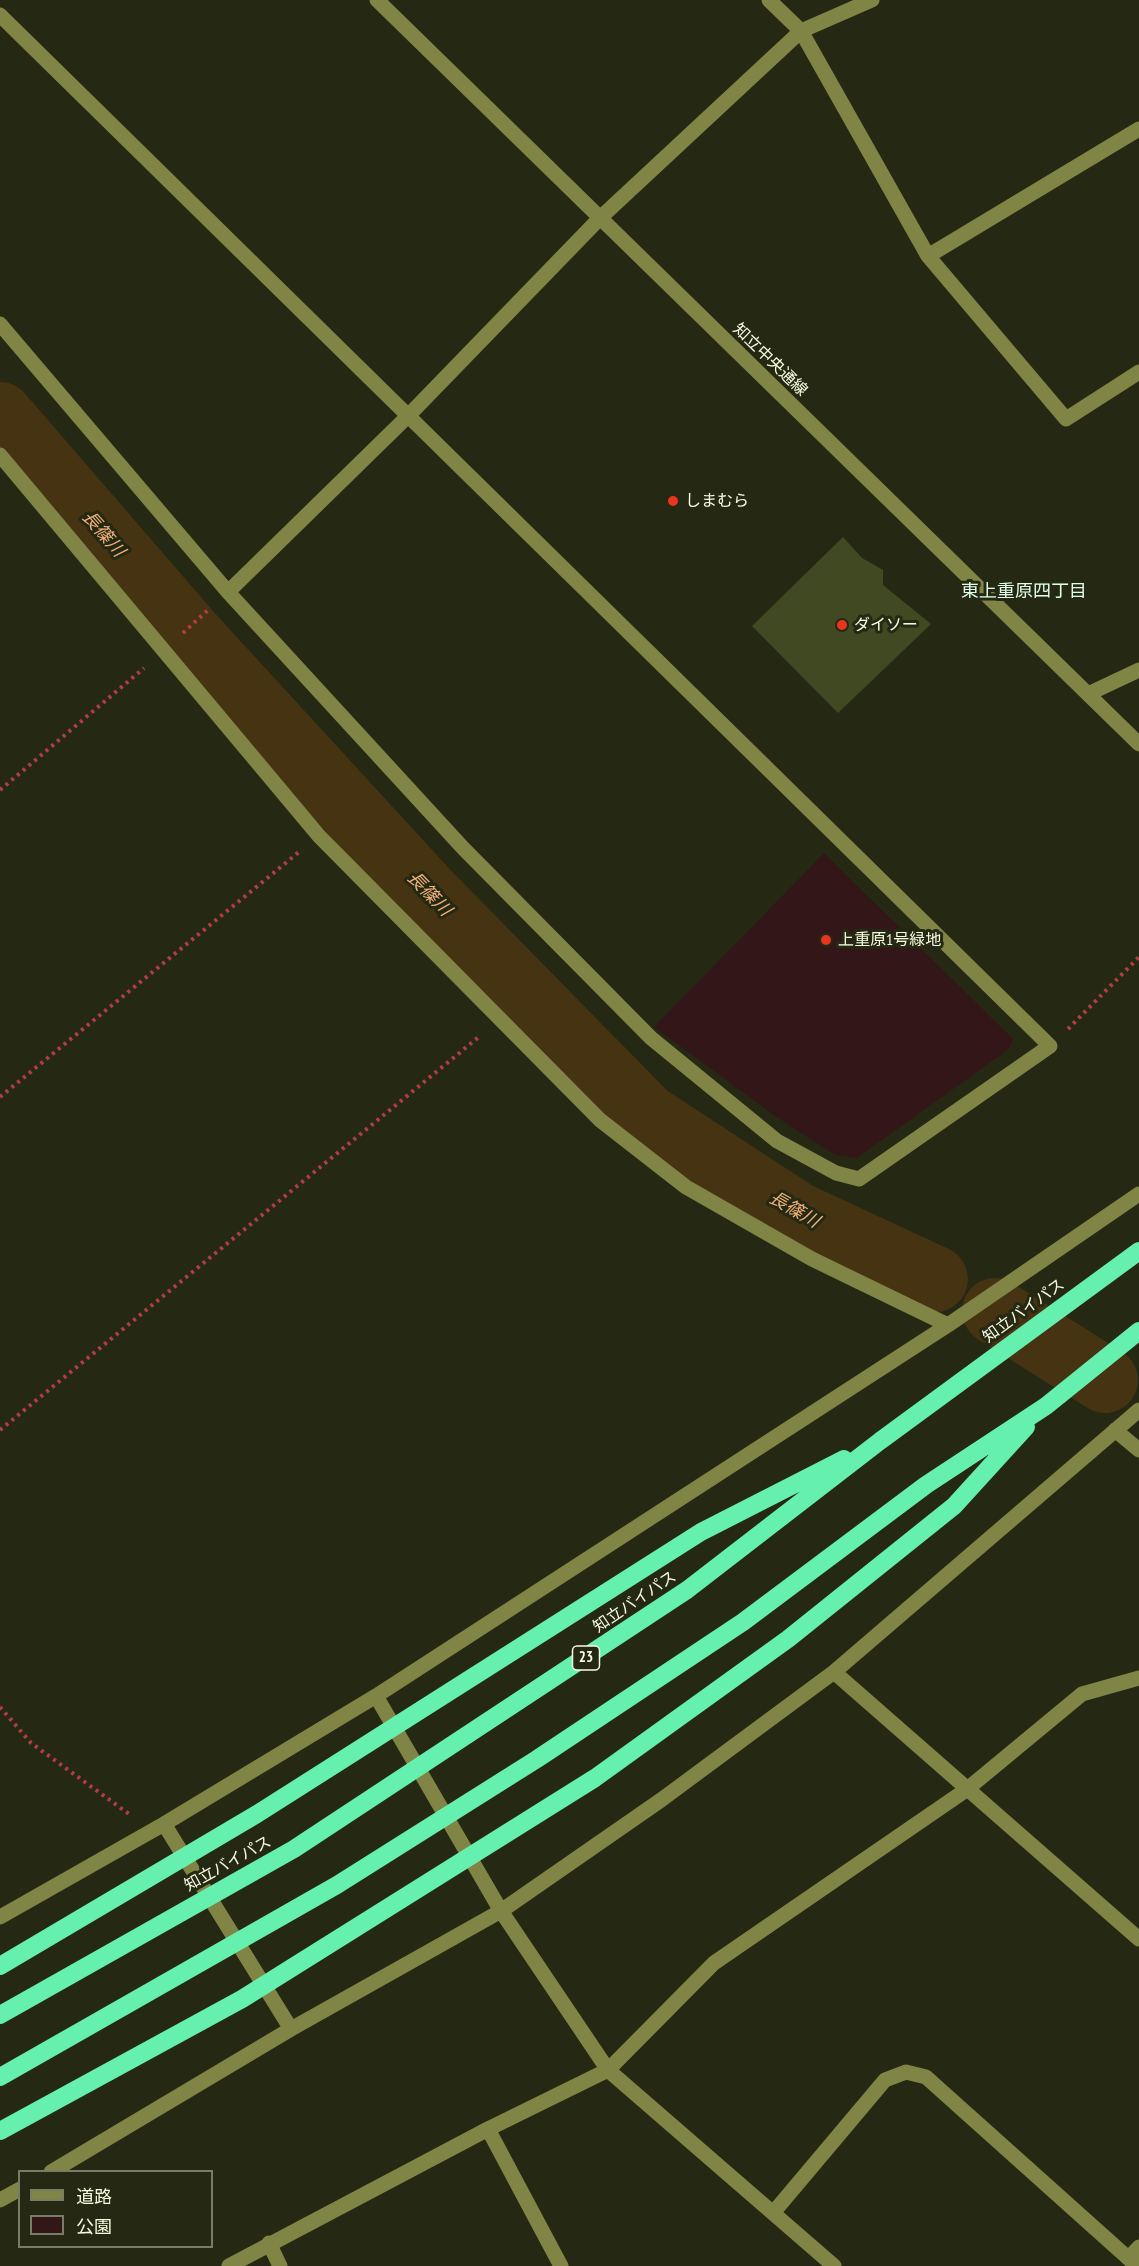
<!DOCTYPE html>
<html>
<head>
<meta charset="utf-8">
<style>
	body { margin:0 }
	#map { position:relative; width:1139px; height:2266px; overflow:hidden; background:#252914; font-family:"PT Sans Narrow","Noto Sans JP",sans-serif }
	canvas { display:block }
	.legend { position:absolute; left:18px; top:2170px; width:195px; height:78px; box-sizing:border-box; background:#252914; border:2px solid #797d65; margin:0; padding:8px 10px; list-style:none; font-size:18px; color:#f8fcdf }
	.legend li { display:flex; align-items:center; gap:12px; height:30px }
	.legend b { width:30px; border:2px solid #797d65 }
</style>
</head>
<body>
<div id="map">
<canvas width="1139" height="2266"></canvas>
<ul class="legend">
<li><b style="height:8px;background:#808444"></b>道路</li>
<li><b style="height:16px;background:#331718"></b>公園</li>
</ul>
</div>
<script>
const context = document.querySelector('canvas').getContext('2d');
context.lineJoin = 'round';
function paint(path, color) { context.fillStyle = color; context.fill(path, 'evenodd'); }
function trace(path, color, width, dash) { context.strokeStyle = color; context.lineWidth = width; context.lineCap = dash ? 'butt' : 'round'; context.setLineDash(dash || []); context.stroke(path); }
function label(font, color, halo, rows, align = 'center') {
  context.font = font + ' "PT Sans Narrow","Noto Sans JP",sans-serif'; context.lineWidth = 6; context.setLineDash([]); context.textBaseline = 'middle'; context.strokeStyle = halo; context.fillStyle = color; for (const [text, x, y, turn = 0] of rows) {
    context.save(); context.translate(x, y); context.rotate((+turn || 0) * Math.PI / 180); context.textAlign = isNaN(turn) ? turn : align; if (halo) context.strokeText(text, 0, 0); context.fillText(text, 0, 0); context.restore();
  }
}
const green = new Path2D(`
	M824 853 1013 1039 1009 1049 857 1158 835 1155 775 1116 654 1027Z`);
const river = new Path2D(`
	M0 415 192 637 426 892 647 1117 797 1215 935 1279
	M995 1311 1105 1380`);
const building = new Path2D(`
	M843 537 862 558 883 570V585L931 624 838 713 752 626Z`);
const path = new Path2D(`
	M183 633 208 610
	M0 790 144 668
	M1068 1029 1139 957
	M0 1097 299 852
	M0 1430 480 1036
	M0 1707 31 1743 129 1814`);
const minor = new Path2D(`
	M377 0 1139 744
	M769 0 801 31 928 256 1066 419 1139 372
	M0 15 1050 1046 859 1179 836 1173 777 1141 651 1038 463 848 228 592 0 324
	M928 256 1139 129
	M0 455 319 836 600 1120 686 1187 812 1259 948 1325
	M228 592 408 416 599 219 801 31 872 0
	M1088 694 1139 670
	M1115 1430 1139 1450
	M834 1672 1139 1939
	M376 1696 501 1911 608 2070 834 2266
	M164 1824 291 2029
	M0 1917 164 1824 376 1696 948 1325 1139 1194
	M488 2129 561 2266
	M51 2172 291 2029 501 1911 661 1800 834 1672 1139 1410
	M0 2200 20 2189
	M773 2213 885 2080 906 2072 926 2077 1137 2266
	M269 2243 280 2266
	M1129 2258 1139 2247
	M229 2266 488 2129 608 2070 714 1963 966 1790 1082 1694 1139 1678`);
const highway = new Path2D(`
	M0 1966 257 1814 701 1532 844 1459
	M0 2015 294 1849 687 1590 880 1441 1139 1251
	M0 2077 337 1885 537 1759 743 1622 926 1485 1046 1406 1139 1331
	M0 2131 242 1999 595 1778 788 1639 954 1506 1026 1427`);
const markers = [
	[673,501,6,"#e9351e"],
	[842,625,6,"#e9351e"],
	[826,940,6,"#e9351e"]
];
const shields = [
	[586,1658,27]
];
const shieldNames = [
	["23",586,1658]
];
const streetNames = [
	["知立中央通線",770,360,44],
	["知立バイパス",1024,1311,-36],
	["知立バイパス",635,1602,-34],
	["知立バイパス",228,1864,-29]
];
const poiNames = [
	["しまむら",685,501],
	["ダイソー",854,625],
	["上重原1号緑地",838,940]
];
const waterNames = [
	["長篠川",103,534,49],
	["長篠川",429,894,46],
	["長篠川",794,1210,30]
];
const neighbourhoodNames = [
	["東上重原四丁目",1024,592]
];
paint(green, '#331718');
trace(river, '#453311', 66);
paint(building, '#404922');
trace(path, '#b23d43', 4, [3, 4.5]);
trace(minor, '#808444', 15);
trace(highway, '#66f0b0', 18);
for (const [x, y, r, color] of markers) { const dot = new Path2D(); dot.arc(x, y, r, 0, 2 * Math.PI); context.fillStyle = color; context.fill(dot); trace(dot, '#252914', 2); }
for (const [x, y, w] of shields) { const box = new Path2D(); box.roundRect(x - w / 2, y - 12, w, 24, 4.5); context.fillStyle = '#252914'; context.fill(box); trace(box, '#f8fcdf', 1.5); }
label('bold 15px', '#f8fcdf', null, shieldNames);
label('16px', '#f8fcdf', '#252914', streetNames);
label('16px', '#f8fcdf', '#252914', poiNames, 'left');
label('italic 18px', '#f2b278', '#252914', waterNames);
label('18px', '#e1fceb', '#252914', neighbourhoodNames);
</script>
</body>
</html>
